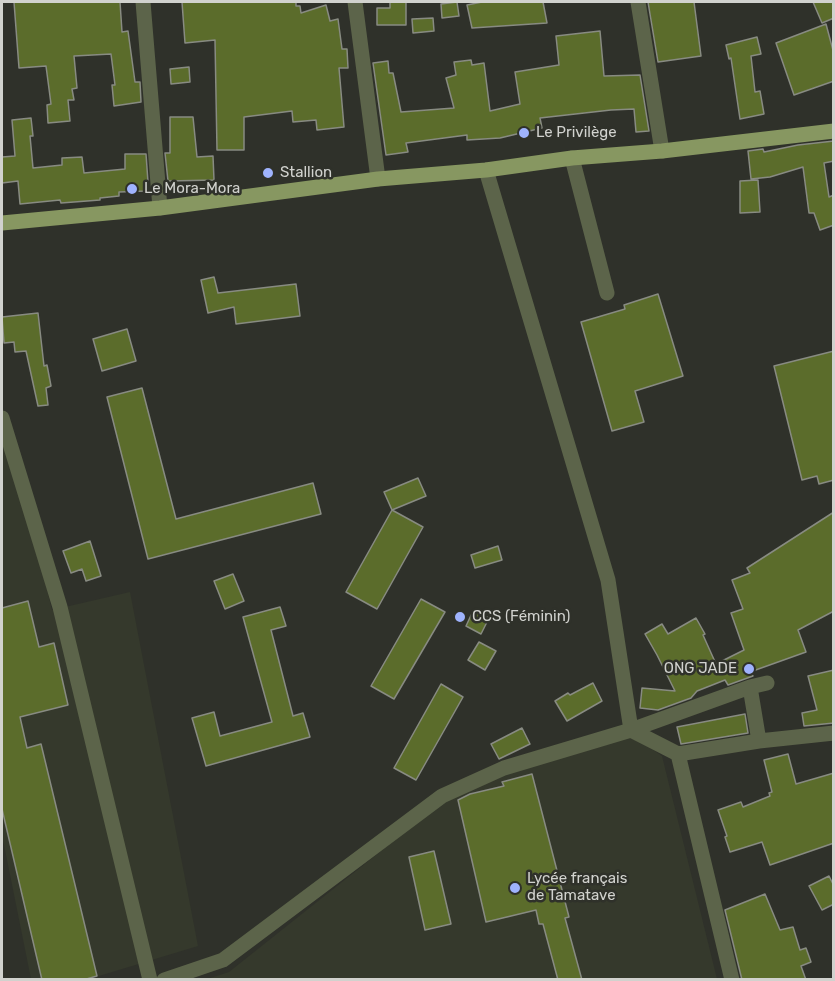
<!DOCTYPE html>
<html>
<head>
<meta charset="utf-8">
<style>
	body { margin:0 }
	#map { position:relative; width:835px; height:981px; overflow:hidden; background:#2f312a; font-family:Rubik,sans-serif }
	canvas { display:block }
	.frame { position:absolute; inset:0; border:3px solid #d1d2ce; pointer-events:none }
</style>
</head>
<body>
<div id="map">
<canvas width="835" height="981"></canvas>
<div class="frame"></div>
</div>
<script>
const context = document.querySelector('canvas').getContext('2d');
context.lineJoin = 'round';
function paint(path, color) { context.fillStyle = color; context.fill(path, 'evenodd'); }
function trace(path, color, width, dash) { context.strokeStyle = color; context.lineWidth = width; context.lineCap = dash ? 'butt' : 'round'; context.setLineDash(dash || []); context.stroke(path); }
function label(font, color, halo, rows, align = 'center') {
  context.font = font + ' Rubik,sans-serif'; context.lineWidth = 5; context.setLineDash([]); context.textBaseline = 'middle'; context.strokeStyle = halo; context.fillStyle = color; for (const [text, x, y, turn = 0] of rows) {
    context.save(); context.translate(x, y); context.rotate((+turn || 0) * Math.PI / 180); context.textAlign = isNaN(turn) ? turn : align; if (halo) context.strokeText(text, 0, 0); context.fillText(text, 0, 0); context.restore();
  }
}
const built = new Path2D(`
	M2 404 52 610 130 592 198 946 89 979H31L2 835Z
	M632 735 662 756 717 979 204 980 229 972 440 804 495 776Z`);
const building = new Path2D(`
	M14 2H120L122 32 128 31 135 82H140L141 102 114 106 112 85H115L111 54 74 56 77 88 72 89 74 100H68L70 121 48 123 47 105 51 104 46 66 19 68Z
	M182 2H296V6H300L301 13 326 5 330 21 338 19 342 49H347L348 68H339L344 127 317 130 316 120 293 122 292 111 244 117V150H217L215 40 185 43Z
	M390 2H406V25H377V8H390Z
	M457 2 459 16 442 18 441 4Z
	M482 2H543L547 23 472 28 467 5Z
	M648 2H694L701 56 658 62Z
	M813 2H834V18L822 23Z
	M433 18 434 31 413 33 412 19Z
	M826 24 834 54V81L794 95 776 43Z
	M600 31 604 76 640 75 649 131 636 132 634 109 611 110 540 118 542 128 500 138 467 140V135L406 143 408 152 386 155 373 63 388 61 389 73H393L401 112 454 108 446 78 456 75 454 62 471 60 472 65 484 63 490 111 520 104 515 72 559 65 556 36Z
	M757 37 761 54 751 56 755 92 760 91 764 114 740 119 731 58 729 59 726 45Z
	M189 67 190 82 171 84 170 69Z
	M170 117H193L197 157 213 156 214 180 168 181 165 153H170Z
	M31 118 33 136H30L33 168 62 165V158L82 157 84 173 125 169V154H146L148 182H146V191L119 192V196L100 198V200L61 203 60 200 20 204 18 181 2 183V157L15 156 12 120Z
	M834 141V161L824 163 829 197 834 195V225L820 230 814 213H809L803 167 770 177 751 179 748 151 763 149 764 152 798 145Z
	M758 180 760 212 740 213V181Z
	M214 277 218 293 296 284 300 316 236 324 234 307 208 313 201 280Z
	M658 294 683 376 635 391 644 422 612 431 581 322 625 309 624 305Z
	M38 313 44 366 47 365 51 386 46 388 48 405 38 406 26 351 15 352 14 342 4 343 2 317Z
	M127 329 136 361 102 371 93 339Z
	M834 351V480L819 484 817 476 802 480 774 366Z
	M142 388 176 519 313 483 321 514 148 559 107 397Z
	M418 478 426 496 392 510 384 492Z
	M392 510 423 527 377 609 346 592Z
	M834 512V611L798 630 806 652 750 672 753 676 728 685 725 680 697 691 691 698 658 710 640 708 642 688 675 691 657 655 645 634 662 624 668 634 696 618 705 634 703 635 716 664 744 650 731 613 743 609 732 580 750 573 747 568Z
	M90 541 101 576 86 581 82 569 71 573 63 551Z
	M498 546 502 560 475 568 471 555Z
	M233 574 244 601 225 609 214 581Z
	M421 599 445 612 394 699 371 686Z
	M28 601 39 647 54 643 68 705 20 717 27 748 41 744 97 976 83 980H42L2 809V608Z
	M280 607 286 626 271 630 293 716 303 713 310 737 206 766 192 718 214 712 220 736 272 722 243 617Z
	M473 611 489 618 481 634 466 626Z
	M479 642 496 651 485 670 468 660Z
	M834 670V723L804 726 802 713 817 710 808 676Z
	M593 683 602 701 567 721 555 701 568 693 570 695Z
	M441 684 463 697 416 780 394 768Z
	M745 714 748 733 681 744 677 727Z
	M522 728 530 744 499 759 491 744Z
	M788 754 796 784 834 773V843L770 865 762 842 730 852 725 837 727 836 718 810 741 802 743 807 770 796 769 793 772 792 764 760Z
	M532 774 569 917 565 918 582 980H558L543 924H539L536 910 486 922 458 800 470 794 504 786 502 782Z
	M434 851 451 924 425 930 409 857Z
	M829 876 834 886V904L822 910 809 886Z
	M765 894 780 930 793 927 800 950 806 948 811 962 801 966 806 980H742L725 910Z`);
const minor = new Path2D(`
	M143 2 160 208
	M355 2 378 179
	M638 2 662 151
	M572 158 607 293
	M2 418 60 607 150 980
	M631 730 678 754 732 980
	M631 730 750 687
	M759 741 750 687 767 683
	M678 754 759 741 834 733
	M164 980 223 960 442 796 504 768 631 730 608 580 486 170`);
const major = new Path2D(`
	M2 223 160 208 378 179 486 170 572 158 662 151 834 131`);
const markers = [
	[524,133,6,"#9fb3fd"],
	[268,173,6,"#9fb3fd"],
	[132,189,6,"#9fb3fd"],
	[460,617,6,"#9fb3fd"],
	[749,669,6,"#9fb3fd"],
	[515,888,6,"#9fb3fd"]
];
const poiNames = [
	["Le Privilège",536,133],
	["Stallion",280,173],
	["Le Mora-Mora",144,189],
	["CCS (Féminin)",472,617],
	["ONG JADE",737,669,"right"],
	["Lycée français",527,879],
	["de Tamatave",527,896]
];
paint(built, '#35392c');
paint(building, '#5b6c2b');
trace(building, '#888b82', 1.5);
trace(minor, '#5c644a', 15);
trace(major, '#879761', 15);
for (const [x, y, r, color] of markers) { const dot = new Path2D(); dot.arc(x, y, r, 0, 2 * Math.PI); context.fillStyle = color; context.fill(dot); trace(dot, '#2f312a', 2); }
label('15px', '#d1d2ce', '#2f312a', poiNames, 'left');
</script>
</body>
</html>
